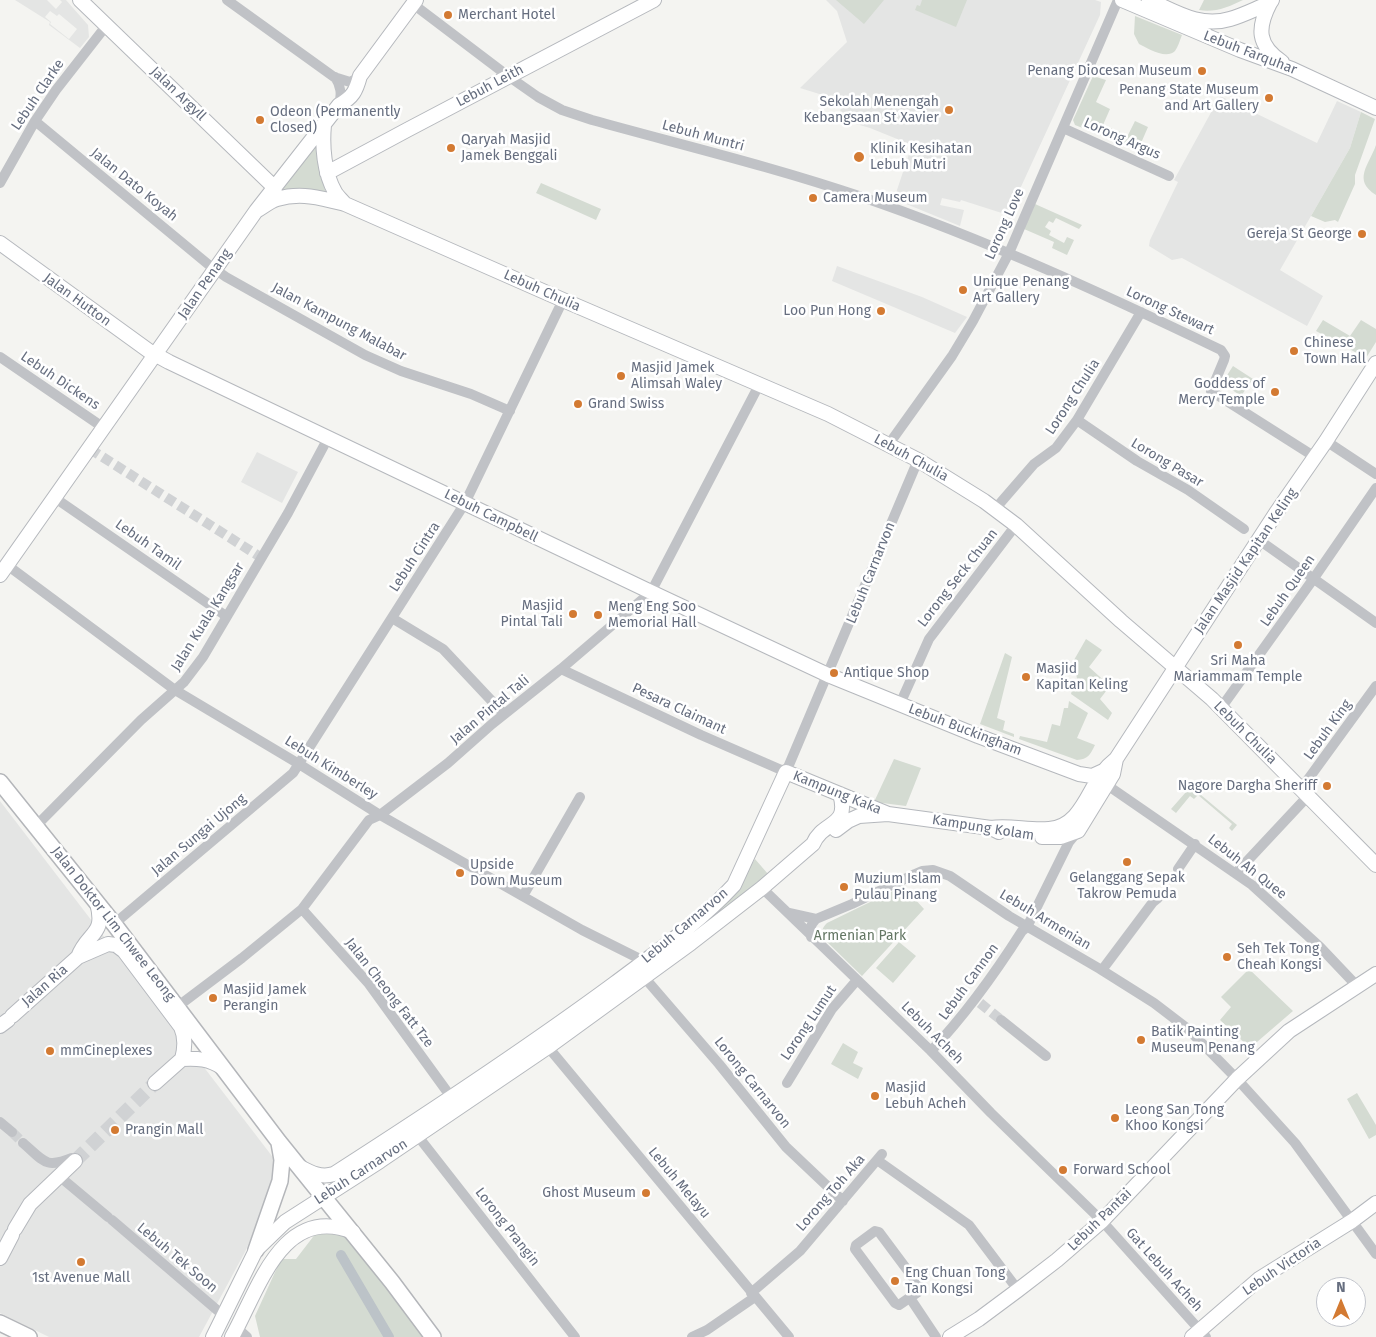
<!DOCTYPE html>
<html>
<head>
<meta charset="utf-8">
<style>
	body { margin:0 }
	#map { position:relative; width:1376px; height:1337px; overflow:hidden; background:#f4f4f1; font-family:"Fira Sans",sans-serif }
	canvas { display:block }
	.north { position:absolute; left:1316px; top:1277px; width:50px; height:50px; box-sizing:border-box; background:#fff; border:1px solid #c2c5cc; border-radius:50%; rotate:0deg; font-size:14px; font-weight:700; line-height:20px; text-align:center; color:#666e7f }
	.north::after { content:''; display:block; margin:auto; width:18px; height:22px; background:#d37a32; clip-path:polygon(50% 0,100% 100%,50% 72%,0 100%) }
</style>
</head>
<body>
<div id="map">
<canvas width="1376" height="1337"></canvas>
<div class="north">N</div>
</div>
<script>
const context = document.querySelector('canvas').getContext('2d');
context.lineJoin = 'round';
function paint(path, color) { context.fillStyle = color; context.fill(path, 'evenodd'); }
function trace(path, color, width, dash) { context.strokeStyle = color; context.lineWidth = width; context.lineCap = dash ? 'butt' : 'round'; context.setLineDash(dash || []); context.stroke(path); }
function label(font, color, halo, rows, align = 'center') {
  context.font = font + ' "Fira Sans",sans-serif'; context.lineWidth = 5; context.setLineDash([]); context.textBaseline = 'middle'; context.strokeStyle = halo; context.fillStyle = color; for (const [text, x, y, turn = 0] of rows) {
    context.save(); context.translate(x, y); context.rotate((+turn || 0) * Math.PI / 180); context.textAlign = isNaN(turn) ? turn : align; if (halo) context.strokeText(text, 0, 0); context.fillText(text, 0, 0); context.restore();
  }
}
const built = new Path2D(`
	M15 0H47L56 9 62 2 60 0H66L88 25 89 37 80 48 49 25 50 22ZM50 11 57 16 59 14 77 29 69 39 50 24 51 22 45 17Z
	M826 0H1095L1101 2 1100 15 1008 215 961 200 960 202 942 198 940 205 964 210 960 226 894 199 912 145 870 128 839 119 842 101 800 88 847 42 837 11Z
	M1220 96 1317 143 1337 101 1361 112 1350 148 1280 270 1323 296 1307 326 1182 258 1172 260 1149 246 1150 240 1178 182 1174 180Z
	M837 266 922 297 967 317 955 333 832 281Z
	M257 452 298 472 282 503 241 482Z
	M0 801 275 1160V1178L246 1250 199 1337H49L0 1313Z`);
const green = new Path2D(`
	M836 0H884L864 24Z
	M922 0H967L956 27 915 10 917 5 920 6Z
	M1204 0H1243C1229 7 1214 13 1199 10Z
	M1135 16 1182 35C1180 40 1178 47 1175 51 1166 60 1147 48 1139 44L1134 34Z
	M1093 76 1106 80 1096 102 1110 109 1103 125 1128 135 1135 121 1148 127 1138 150 1075 125 1073 120Z
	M1361 112 1375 119 1355 175V184L1338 222 1335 220 1325 222 1311 216 1350 148Z
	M315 145H318L321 176 326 193 283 194 279 190Z
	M1376 145V195C1352 180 1369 165 1376 145Z
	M541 183 601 209 596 220 536 193Z
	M1035 204 1082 225 1079 229 1056 218 1053 223 1049 221 1045 227 1051 231 1049 235 1064 243 1067 237 1074 240 1067 255 1052 248 1054 242 1024 229Z
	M1323 320 1350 336 1361 320 1376 329V342L1366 358 1316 331Z
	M1233 366 1253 379 1241 396 1222 383Z
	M1086 639 1102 650 1089 667 1110 686 1100 699 1112 713 1108 720 1071 694 1074 682 1077 679 1074 660Z
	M1005 653 1012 657 997 718 1005 721 1003 730 1014 734V737L980 724Z
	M1069 701 1088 713 1077 738 1095 745C1090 755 1088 759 1077 760L1019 739 1020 736 1047 742 1052 724 1060 726 1064 708H1068Z
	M894 759 921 768 906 806 874 802Z
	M1190 789 1195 790 1237 825 1232 831 1229 828 1232 824 1198 795 1194 799 1190 796 1176 813 1171 809 1186 792Z
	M755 859 768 874 704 928 702 926C723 906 739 884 755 859Z
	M903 886 924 909 862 976 822 937C821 931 823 927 827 923Z
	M899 942 916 956 893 983 876 968Z
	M1249 969 1293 1011 1250 1048 1220 1020 1231 1007 1221 997Z
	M843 1043 858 1052 853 1063 863 1068 858 1079 831 1064Z
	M1357 1093 1376 1125V1135L1369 1139 1347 1099Z
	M327 1229 347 1238 427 1337H260L255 1316 281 1259H296L316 1233Z`);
const canal = new Path2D(`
	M341 1255 389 1337`);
const streetTunnel = new Path2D(`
	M90 449 262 558
	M980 1003 1001 1020
	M12 1132 23 1143`);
const secondaryTunnel = new Path2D(`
	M75 1161 155 1083`);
const street = new Path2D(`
	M227 0 334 77 350 82 359 77
	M413 4 508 76 538 97 562 110 592 120C682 145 774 167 862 197 985 239 1104 294 1221 350L1225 356 1224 360 1211 391 1315 457
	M335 77C341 86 342 94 339 105
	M35 121 209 265 226 277 365 355 401 371 471 394 510 411
	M1063 128 1169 176
	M0 183 35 121 56 90 106 26
	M0 357 104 428
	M1077 420 1137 461 1188 490 1244 529
	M1326 441 1376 474
	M889 444 952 356 973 321 1009 253 1118 0
	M55 498 226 616
	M995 509 1034 464 1056 448 1077 420 1141 312
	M1259 540 1376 623
	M7 565 175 690 299 764 380 815 582 930 648 963
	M392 618 443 649 504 714
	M561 669 701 735 786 772 918 460
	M900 704 929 639 1016 525
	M1221 708 1314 578 1376 488
	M1107 785 1252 885 1320 947 1357 986
	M1301 789 1376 686
	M35 827 141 720 184 682 203 657 288 513 328 438
	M1178 869 1195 844
	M1236 873 1308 796
	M762 888 931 1051 991 1113 1102 1221 1206 1337
	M523 896 580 797
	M302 909 369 984 451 1097
	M789 913 816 919
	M114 924 293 773 465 503 563 300
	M811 937C810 929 810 925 816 919L852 904 915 874 922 871 933 870 950 876 1009 916 1100 969 1154 1003 1188 1029 1237 1079 1295 1143 1376 1254
	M1102 970 1153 902 1158 898
	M644 977 719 1064 786 1147 843 1201
	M177 1007 242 958 302 909 369 820 380 815 448 763 492 724 561 669 651 592 759 385
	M1001 1020 1046 1056
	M548 1047 789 1337
	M931 1051C967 1013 994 975 1022 931L1027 927 1069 842 1078 831
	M787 1083 832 1009 857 980
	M0 1122 12 1132
	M417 1135 575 1337
	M23 1143C44 1161 45 1169 72 1158
	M877 1160 969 1225 1018 1290
	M59 1176 108 1217
	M112 1220 224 1316
	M875 1231 879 1232 920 1287 918 1292 899 1305 895 1303 855 1249 856 1245Z
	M751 1293 800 1251 882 1154
	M910 1298 936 1337
	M237 1328 247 1337
	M692 1337 707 1330 755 1297`);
const secondary = new Path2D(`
	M80 0 275 188
	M1122 0 1240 50 1292 69 1376 108
	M1149 0C1176 12 1200 28 1230 19 1244 15 1257 8 1270 3L1272 0
	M1270 3C1257 28 1257 45 1282 62
	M324 125C322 146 324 173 335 192 337 196 342 200 345 204
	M327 173 407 130 654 0
	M256 211C263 207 270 201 277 199 301 192 322 198 345 204L563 300 828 414 918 460 984 501 1016 525 1121 621 1212 699 1376 865
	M0 243 149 351 169 362 651 592 828 675 978 736 1079 774 1092 776 1103 771
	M0 575 256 211 339 105C353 97 356 91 360 76L416 0
	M991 828C1010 825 1029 831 1049 829 1079 827 1087 794 1102 773 1106 768 1111 763 1116 759L1276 513 1326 441 1376 363
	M836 830 848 821 859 816 888 814 991 828 999 832
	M1042 837H1061L1078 831 1113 774 1116 759
	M78 957C88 931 106 936 97 903
	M12 1016 78 957 108 944 116 945 124 951 181 1027C186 1038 185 1048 182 1059
	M0 1026 8 1020
	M182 1059C198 1058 209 1059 223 1068
	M155 1083 182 1059
	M300 1167C311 1173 321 1178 334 1174 429 1113 523 1051 614 984 655 953 699 923 734 885L786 772 888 814
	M15 1229 30 1204 75 1161
	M0 1258 12 1235
	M213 1337 256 1250 285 1222 380 1161 548 1047 691 943 762 888 813 844C823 820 850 828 840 794
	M232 1337C258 1291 282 1203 353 1232
	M950 1337 979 1319 1018 1290 1057 1260 1102 1221 1237 1079 1289 1031 1376 974
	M1192 1337 1259 1279 1352 1221 1376 1203`);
const primary = new Path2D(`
	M0 782 114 924 279 1142 392 1282 433 1337
	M256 1250 280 1181 282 1160 279 1143
	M0 1323 29 1337`);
const markers = [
	[448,15,5,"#d37a32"],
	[1202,71,5,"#d37a32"],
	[1269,98,5,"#d37a32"],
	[949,110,5,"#d37a32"],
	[260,120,5,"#d37a32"],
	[451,148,5,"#d37a32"],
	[859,157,6,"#d37a32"],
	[813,198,5,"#d37a32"],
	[1362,234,5,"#d37a32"],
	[963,290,5,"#d37a32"],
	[881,311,5,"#d37a32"],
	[1294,351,5,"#d37a32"],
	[621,376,5,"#d37a32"],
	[1275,392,5,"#d37a32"],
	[578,404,5,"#d37a32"],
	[573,614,5,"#d37a32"],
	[598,615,5,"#d37a32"],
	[1238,645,5,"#d37a32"],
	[834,673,5,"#d37a32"],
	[1026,677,5,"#d37a32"],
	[1327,786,5,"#d37a32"],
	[1127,862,5,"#d37a32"],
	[460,873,5,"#d37a32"],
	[844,887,5,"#d37a32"],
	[1227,957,5,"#d37a32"],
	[213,998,5,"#d37a32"],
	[1141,1040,5,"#d37a32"],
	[50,1051,5,"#d37a32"],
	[875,1096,5,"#d37a32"],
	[1115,1118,5,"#d37a32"],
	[115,1130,5,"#d37a32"],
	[1063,1170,5,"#d37a32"],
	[646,1193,5,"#d37a32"],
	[81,1262,5,"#d37a32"],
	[895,1281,5,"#d37a32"]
];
const poiNames = [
	["Merchant Hotel",458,15],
	["Penang Diocesan Museum",1192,71,"right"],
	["Penang State Museum",1259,90,"right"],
	["and Art Gallery",1259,106,"right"],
	["Sekolah Menengah",939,102,"right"],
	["Kebangsaan St Xavier",939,118,"right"],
	["Odeon (Permanently",270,112],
	["Closed)",270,128],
	["Qaryah Masjid",461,140],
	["Jamek Benggali",461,156],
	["Klinik Kesihatan",870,149],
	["Lebuh Mutri",870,165],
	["Camera Museum",823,198],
	["Gereja St George",1352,234,"right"],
	["Unique Penang",973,282],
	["Art Gallery",973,298],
	["Loo Pun Hong",871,311,"right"],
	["Chinese",1304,343],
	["Town Hall",1304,359],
	["Masjid Jamek",631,368],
	["Alimsah Waley",631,384],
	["Goddess of",1265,384,"right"],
	["Mercy Temple",1265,400,"right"],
	["Grand Swiss",588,404],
	["Masjid",563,606,"right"],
	["Pintal Tali",563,622,"right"],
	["Meng Eng Soo",608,607],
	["Memorial Hall",608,623],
	["Sri Maha",1238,661,"center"],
	["Mariammam Temple",1238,677,"center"],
	["Masjid",1036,669],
	["Kapitan Keling",1036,685],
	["Antique Shop",844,673],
	["Nagore Dargha Sheriff",1317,786,"right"],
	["Upside",470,865],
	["Down Museum",470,881],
	["Gelanggang Sepak",1127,878,"center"],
	["Takrow Pemuda",1127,894,"center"],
	["Muzium Islam",854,879],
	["Pulau Pinang",854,895],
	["Seh Tek Tong",1237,949],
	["Cheah Kongsi",1237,965],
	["Masjid Jamek",223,990],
	["Perangin",223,1006],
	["Batik Painting",1151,1032],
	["Museum Penang",1151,1048],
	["mmCineplexes",60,1051],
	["Masjid",885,1088],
	["Lebuh Acheh",885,1104],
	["Leong San Tong",1125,1110],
	["Khoo Kongsi",1125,1126],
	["Prangin Mall",125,1130],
	["Forward School",1073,1170],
	["Ghost Museum",636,1193,"right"],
	["Eng Chuan Tong",905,1273],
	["Tan Kongsi",905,1289],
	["1st Avenue Mall",81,1278,"center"]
];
const streetNames = [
	["Lebuh Farquhar",1250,53,21],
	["Lebuh Leith",490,86,-28],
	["Jalan Argyll",178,94,44],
	["Lebuh Clarke",38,95,-56],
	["Lebuh Muntri",703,136,15],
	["Lorong Argus",1122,139,24],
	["Jalan Dato Koyah",134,185,39],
	["Lorong Love",1005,224,-66],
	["Jalan Penang",205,284,-55],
	["Lebuh Chulia",542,291,24],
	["Jalan Hutton",77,300,36],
	["Lorong Stewart",1170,311,25],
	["Jalan Kampung Malabar",339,322,28],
	["Lebuh Dickens",60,381,34],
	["Lorong Chulia",1073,397,-57],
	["Lebuh Chulia",911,458,29],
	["Lorong Pasar",1167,463,31],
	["Lebuh Campbell",491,516,26],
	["Lebuh Tamil",148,545,35],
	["Lebuh Cintra",415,557,-57],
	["Jalan Masjid Kapitan Keling",1246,561,-56],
	["Lebuh Carnarvon",871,573,-68],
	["Lorong Seck Chuan",958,578,-52],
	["Lebuh Queen",1288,591,-55],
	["Jalan Kuala Kangsar",208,617,-58],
	["Pesara Claimant",679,709,25],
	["Jalan Pintal Tali",490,710,-40],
	["Lebuh Buckingham",965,730,21],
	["Lebuh King",1328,730,-54],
	["Lebuh Chulia",1245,733,45],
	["Lebuh Kimberley",331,768,32],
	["Kampung Kaka",837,793,22],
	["Kampung Kolam",983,828,9],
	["Jalan Sungai Ujong",199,835,-40],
	["Lebuh Ah Quee",1247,867,38],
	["Lebuh Armenian",1045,920,31],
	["Jalan Doktor Lim Chwee Leong",113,924,52],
	["Lebuh Carnarvon",685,926,-40],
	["Lebuh Cannon",969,982,-54],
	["Jalan Ria",45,986,-41],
	["Jalan Cheong Fatt Tze",389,993,52],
	["Lorong Lumut",809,1023,-56],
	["Lebuh Acheh",932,1033,45],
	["Lorong Carnarvon",752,1083,51],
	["Lebuh Carnarvon",361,1172,-33],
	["Lebuh Melayu",679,1183,50],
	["Lorong Toh Aka",831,1193,-49],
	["Lebuh Pantai",1100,1220,-44],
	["Lorong Prangin",507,1227,52],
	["Lebuh Tek Soon",177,1258,40],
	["Lebuh Victoria",1282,1267,-34],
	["Gat Lebuh Acheh",1164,1270,48]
];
const parkNames = [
	["Armenian Park",860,936]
];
paint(built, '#e4e5e4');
paint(green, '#d4dbd2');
trace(canal, '#bcc3c8', 10);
trace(streetTunnel, '#d0d2d4', 10, [10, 5]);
trace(secondaryTunnel, '#d0d2d4', 14, [14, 7]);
trace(secondary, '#b5b8bd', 16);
trace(primary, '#b4b6ba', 18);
trace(street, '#c0c2c6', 10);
trace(secondary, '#fff', 14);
trace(primary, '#fff', 15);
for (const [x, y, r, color] of markers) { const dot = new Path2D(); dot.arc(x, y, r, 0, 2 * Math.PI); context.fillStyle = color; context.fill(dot); trace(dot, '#fff', 2); }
label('14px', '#666e7f', '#fff', poiNames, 'left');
label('14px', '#666e7f', '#fff', streetNames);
label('14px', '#647764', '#fff', parkNames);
</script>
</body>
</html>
